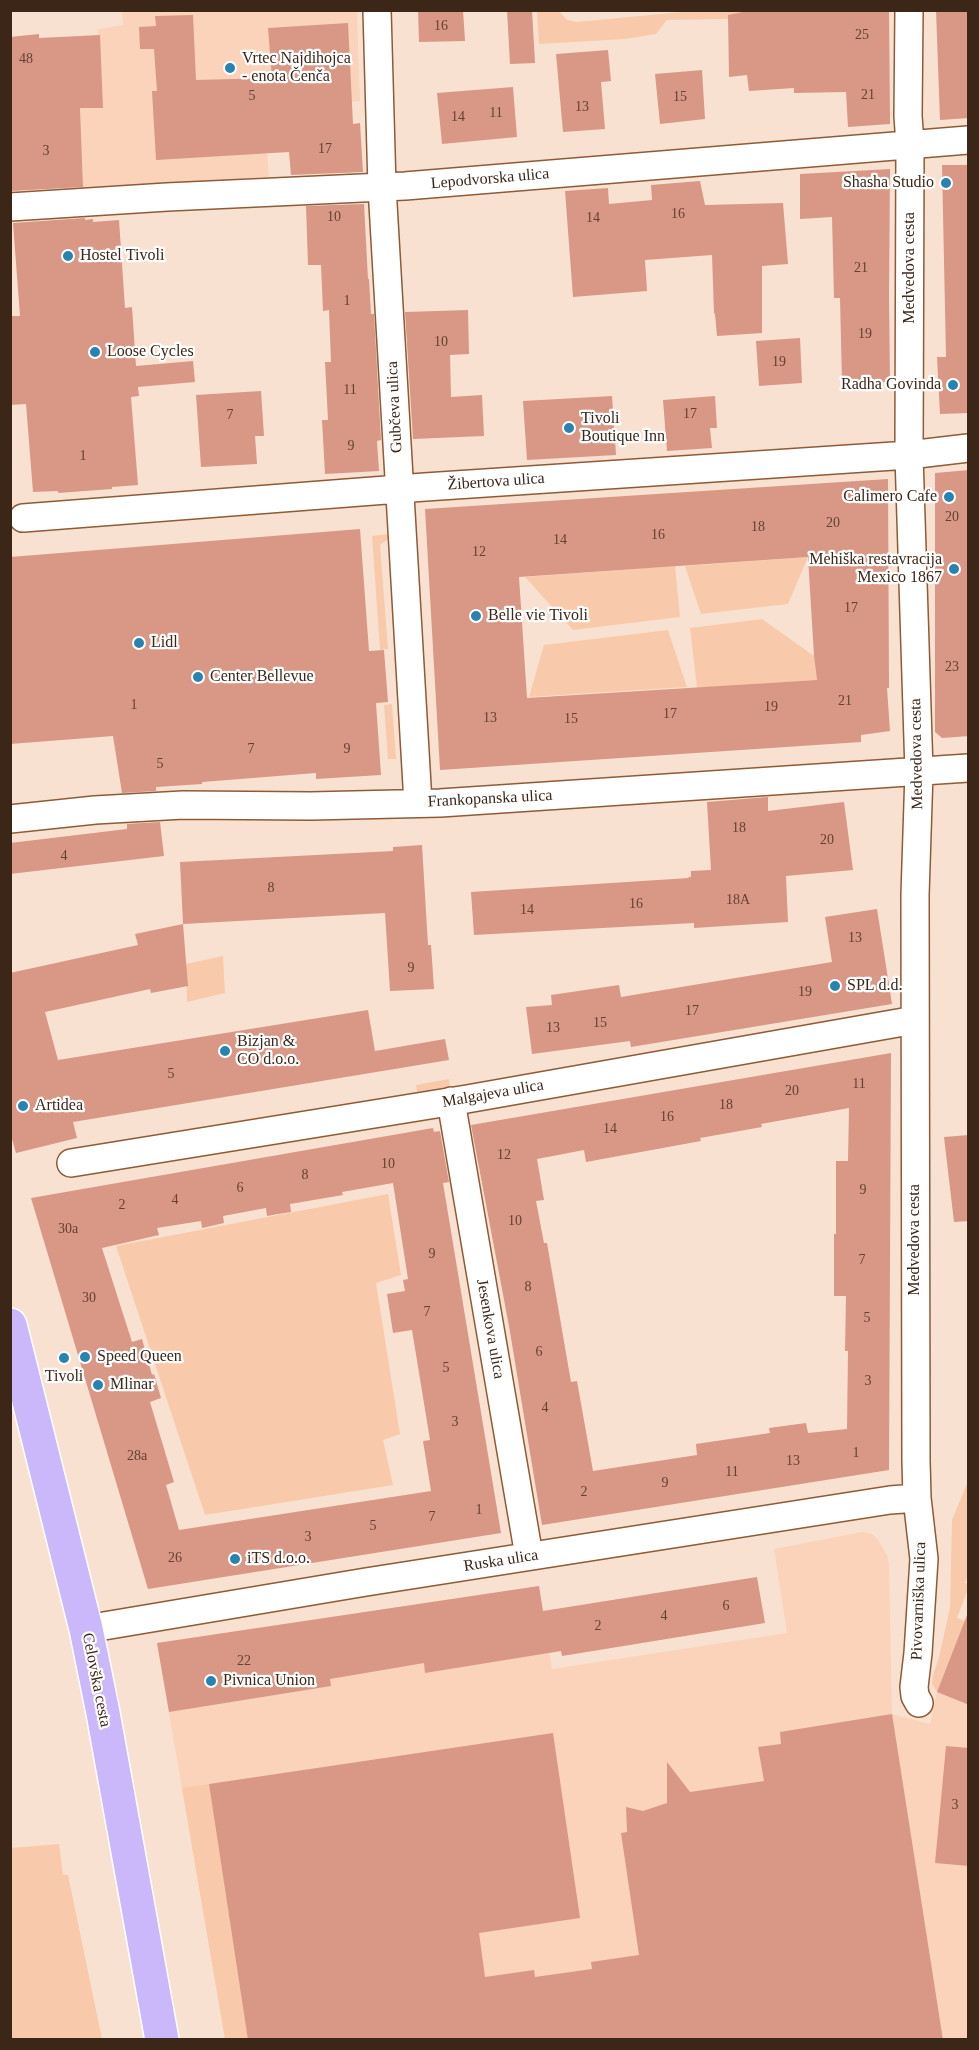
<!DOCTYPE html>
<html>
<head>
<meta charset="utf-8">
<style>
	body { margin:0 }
	#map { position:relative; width:979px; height:2050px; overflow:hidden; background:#f9e1d1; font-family:Georgia,serif }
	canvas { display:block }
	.frame { position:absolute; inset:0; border:12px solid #3c2617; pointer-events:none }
</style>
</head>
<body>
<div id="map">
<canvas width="979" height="2050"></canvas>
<div class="frame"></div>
</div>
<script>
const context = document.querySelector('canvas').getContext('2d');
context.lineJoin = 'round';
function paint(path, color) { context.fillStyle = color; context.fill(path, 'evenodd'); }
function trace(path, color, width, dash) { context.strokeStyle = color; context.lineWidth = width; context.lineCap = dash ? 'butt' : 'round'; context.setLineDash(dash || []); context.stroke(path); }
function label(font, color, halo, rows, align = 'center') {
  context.font = font + ' Georgia,serif'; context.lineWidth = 4.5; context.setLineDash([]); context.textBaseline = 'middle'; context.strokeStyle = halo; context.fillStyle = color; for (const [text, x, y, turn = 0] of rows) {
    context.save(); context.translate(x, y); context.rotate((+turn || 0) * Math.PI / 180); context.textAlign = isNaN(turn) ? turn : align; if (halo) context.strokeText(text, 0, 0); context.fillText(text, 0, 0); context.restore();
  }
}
const built = new Path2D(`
	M122 11H357L360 101 264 108 269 177 83 188 80 108 103 107 98 29 123 25Z
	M862 1532 870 1533 877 1538 887 1555 889 1564 892 1714 930 1724 937 1692 968 1705V2039H225L157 1643 539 1586 552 1669 787 1633 774 1549Z`);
const green = new Path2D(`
	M537 11H559L567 20 576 22 692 11H753L729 15 728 19 667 20 656 34 625 39 539 44Z
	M390 534 388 539 380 545 388 649 380 650 372 536Z
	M808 557 788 604 701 614 685 566Z
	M675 566 680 617 573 630 525 577Z
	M762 619 814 656 817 680 697 688 690 628Z
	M668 630 687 687 529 697 544 645Z
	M392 704 396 759H388L384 705Z
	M223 956 225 993 187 1002 186 964Z
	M449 1079 450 1087 447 1092 418 1098 416 1085Z
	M388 1194 401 1275 376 1283 400 1434 383 1440 393 1485 205 1515 116 1246Z
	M968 1481V1574L965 1583 968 1584V1589L957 1618 965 1621 937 1692 932 1684 933 1675 939 1657 950 1608 952 1520Z
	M209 1784 248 2039H225L182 1788Z
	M59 1844 63 1875H68L102 2039H11V1848Z`);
const building = new Path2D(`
	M418 10H463L465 41 419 42Z
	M507 10H532L535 63 510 64Z
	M753 10H889L890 124 848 127 846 92 794 93V88L749 91 747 75 729 77 728 15Z
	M936 10H969V118L940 120Z
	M193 15 196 80 272 78 268 28 348 23 353 124 360 123 363 172 291 175 289 152 156 160 152 91H157L154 49H140L139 27 156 26 155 16Z
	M39 34V38L100 35 103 108H80L83 187 11 191 10 37Z
	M608 50 611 81 601 82 605 129 563 132 556 54Z
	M702 70 705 119 660 124 655 74Z
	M513 87 517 137 442 144 437 93Z
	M942 165H969V413L940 414 937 357H946Z
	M890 169 889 297 890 382 842 383 840 298H834L832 217 800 219V174Z
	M700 181 705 205 783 203 788 264 762 266V333L717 336 715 314 714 313 712 255 645 260 647 291 573 297 565 191 608 188 609 204 652 200 651 185Z
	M364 204 368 279H369L371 314H374L381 440 377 441 379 471 325 474 322 420H328L325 362H331L329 310 323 311 321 265H308L306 206Z
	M85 218V220L93 219V222L119 220 125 308 132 307 136 366 193 361 195 382 138 387 139 396 131 397 138 485 112 487V489L58 493V491L33 492 26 404 10 405V316H20L13 223Z
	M468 310 469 354 450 355 451 397 482 395 484 436 413 439 405 312Z
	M800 338 802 383 759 386 756 341Z
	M261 391 264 436H255L257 464 201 467 196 395Z
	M612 396 616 455 527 460 523 401Z
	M715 396 717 428H710L712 448 667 451 663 400Z
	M969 470V736L942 738 935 732V473Z
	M888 479 889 688H887L890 731 861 735V742L440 770 425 509ZM808 557 814 656 817 680 527 698 519 577Z
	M360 529 369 651 384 650 388 702 376 703 381 775 316 779V773L202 782V784L156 787V791L122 793 113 736 10 744V557Z
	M768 797V811L844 802 853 870 786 876 788 922 694 928V923L474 935 471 892 689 878 688 877H691V871L711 870 707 802Z
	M160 822 164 856 10 874V843L127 829V824Z
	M422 845 428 945H431L434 989 390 991 385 913 183 924 180 862 393 851V847Z
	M877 909 892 1004 631 1047 630 1041 532 1054 526 1007 552 1005 551 995 619 985 621 997 832 962 825 917Z
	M183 924 188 986 151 993 150 989 45 1012 58 1060 368 1010 375 1051 445 1039 449 1060 73 1122 77 1138 16 1153 10 1132V973L138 945 135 934Z
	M891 1053 889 1470 542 1525 509 1326 471 1125ZM849 1108 848 1161H836V1234H834V1296H846L845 1351H848L847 1429 808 1433 806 1423 769 1428 770 1433 696 1444 697 1455 593 1471 577 1381 571 1382 547 1243H544L536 1201 544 1200 537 1159 584 1150 586 1162 701 1141 700 1138 762 1127 761 1124Z
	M433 1128 434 1132 440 1131 449 1182 443 1183 501 1533 148 1589 31 1198ZM393 1183 408 1279 403 1280 405 1291 387 1294 393 1333 412 1330 430 1440 423 1441 431 1491 179 1530 166 1485 174 1482 150 1402 161 1398 154 1374 152 1375 142 1339 132 1342 102 1248 159 1235 157 1228 201 1221 202 1228 224 1223 223 1216 266 1208 267 1216 278 1214 291 1212 290 1204 343 1195 342 1192Z
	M969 1135V1221L954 1222 944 1137Z
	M757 1577 765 1623 562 1656 561 1651 425 1673 424 1663 330 1679 331 1686 169 1712 157 1643 539 1586 543 1611Z
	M967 1615 969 1616V1705L937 1692Z
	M892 1714 943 2040H248L209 1784 553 1733 580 1918 479 1933 485 1977 534 1970 535 1977 592 1969 591 1962 639 1955 621 1833 627 1832 626 1807 643 1811 667 1803V1762L690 1792 764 1781 758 1747 781 1744 780 1732Z
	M946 1746 969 1748V1866L935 1863Z`);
const minor = new Path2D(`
	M377 10 382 187 418 803
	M909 10 908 116 910 144 909 455 919 772 915 895 916 1461 917 1498 924 1559 918 1653 914 1687 915 1696 919 1703
	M10 207 167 197 405 186 968 140
	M23 518 425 487 909 455 968 448
	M10 819 95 810 183 805 311 806 440 803 968 768
	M451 1101 529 1556
	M71 1163 467 1099 915 1020
	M86 1629 366 1582 890 1500 917 1498`);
const primary = new Path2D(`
	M10 1325 86 1629 103 1713 162 2040`);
const markers = [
	[230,68,6,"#2783b0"],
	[946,183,6,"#2783b0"],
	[68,256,6,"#2783b0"],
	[95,352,6,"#2783b0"],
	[953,385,6,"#2783b0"],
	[569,428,6,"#2783b0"],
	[949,497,6,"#2783b0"],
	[954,569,6,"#2783b0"],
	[476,616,6,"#2783b0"],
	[139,643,6,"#2783b0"],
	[198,677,6,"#2783b0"],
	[835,986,6,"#2783b0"],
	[225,1051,6,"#2783b0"],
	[23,1106,6,"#2783b0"],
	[85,1357,6,"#2783b0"],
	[64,1358,6,"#2783b0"],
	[98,1385,6,"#2783b0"],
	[235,1559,6,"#2783b0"],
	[211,1681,6,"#2783b0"]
];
const numberNames = [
	["16",441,26],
	["25",862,35],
	["48",26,59],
	["21",868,95],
	["5",252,96],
	["15",680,97],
	["13",582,107],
	["11",496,113],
	["14",458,117],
	["17",325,149],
	["3",46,151],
	["16",678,214],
	["10",334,217],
	["14",593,218],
	["21",861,268],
	["1",347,301],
	["19",865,334],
	["10",441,342],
	["19",779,362],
	["11",350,390],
	["17",690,414],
	["7",230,415],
	["9",351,446],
	["1",83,456],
	["20",952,517],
	["20",833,523],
	["18",758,527],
	["16",658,535],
	["14",560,540],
	["12",479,552],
	["17",851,608],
	["23",952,667],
	["21",845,701],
	["1",134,705],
	["19",771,707],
	["17",670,714],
	["13",490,718],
	["15",571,719],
	["7",251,749],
	["9",347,749],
	["5",160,764],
	["18",739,828],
	["20",827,840],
	["4",64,856],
	["8",271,888],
	["18A",738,900],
	["16",636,904],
	["14",527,910],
	["13",855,938],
	["9",411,968],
	["19",805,992],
	["17",692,1011],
	["15",600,1023],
	["13",553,1028],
	["5",171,1074],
	["11",859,1084],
	["20",792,1091],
	["18",726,1105],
	["16",667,1117],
	["14",610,1129],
	["12",504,1155],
	["10",388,1164],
	["8",305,1175],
	["6",240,1188],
	["9",863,1190],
	["4",175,1200],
	["2",122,1205],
	["10",515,1221],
	["30a",68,1229],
	["9",432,1254],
	["7",862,1260],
	["8",528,1287],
	["30",89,1298],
	["7",427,1312],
	["5",867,1318],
	["6",539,1352],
	["5",446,1368],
	["3",868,1381],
	["4",545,1408],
	["3",455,1422],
	["1",856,1453],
	["28a",137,1456],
	["13",793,1461],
	["11",732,1472],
	["9",665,1483],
	["2",584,1492],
	["1",479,1510],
	["7",432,1517],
	["5",373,1526],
	["3",308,1537],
	["26",175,1558],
	["6",726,1606],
	["4",664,1616],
	["2",598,1626],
	["22",244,1661],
	["3",955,1805]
];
const poiNames = [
	["Vrtec Najdihojca",242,59],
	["- enota Čenča",242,77],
	["Shasha Studio",934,183,"right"],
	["Hostel Tivoli",80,256],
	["Loose Cycles",107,352],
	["Radha Govinda",941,385,"right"],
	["Tivoli",581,419],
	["Boutique Inn",581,437],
	["Calimero Cafe",937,497,"right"],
	["Mehiška restavracija",942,560,"right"],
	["Mexico 1867",942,578,"right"],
	["Belle vie Tivoli",488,616],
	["Lidl",151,643],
	["Center Bellevue",210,677],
	["SPL d.d.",847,986],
	["Bizjan &",237,1042],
	["CO d.o.o.",237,1060],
	["Artidea",35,1106],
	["Speed Queen",97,1357],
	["Tivoli",64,1377,"center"],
	["Mlinar",110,1385],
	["iTS d.o.o.",247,1559],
	["Pivnica Union",223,1681]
];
const streetNames = [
	["Lepodvorska ulica",490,179,-5],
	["Medvedova cesta",910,268,-90],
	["Gubčeva ulica",395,407,-93],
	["Žibertova ulica",496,482,-4],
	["Medvedova cesta",917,754,-91],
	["Frankopanska ulica",490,799,-3],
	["Malgajeva ulica",493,1094,-10],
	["Medvedova cesta",915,1240,-90],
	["Jesenkova ulica",490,1329,80],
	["Ruska ulica",501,1561,-9],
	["Pivovarniška ulica",919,1601,-88],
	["Celovška cesta",96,1680,79]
];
paint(built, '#fbd3ba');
paint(green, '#f8caab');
paint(building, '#d99786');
trace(minor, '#8e5b37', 30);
trace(primary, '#fff', 36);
trace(minor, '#fff', 27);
trace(primary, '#cbb8fb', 33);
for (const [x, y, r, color] of markers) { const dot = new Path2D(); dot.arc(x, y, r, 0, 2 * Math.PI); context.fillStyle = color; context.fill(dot); trace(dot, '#fff', 2); }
label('14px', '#634233', null, numberNames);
label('16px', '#3c2617', '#fff', poiNames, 'left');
label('16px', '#3c2617', '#fff', streetNames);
</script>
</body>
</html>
